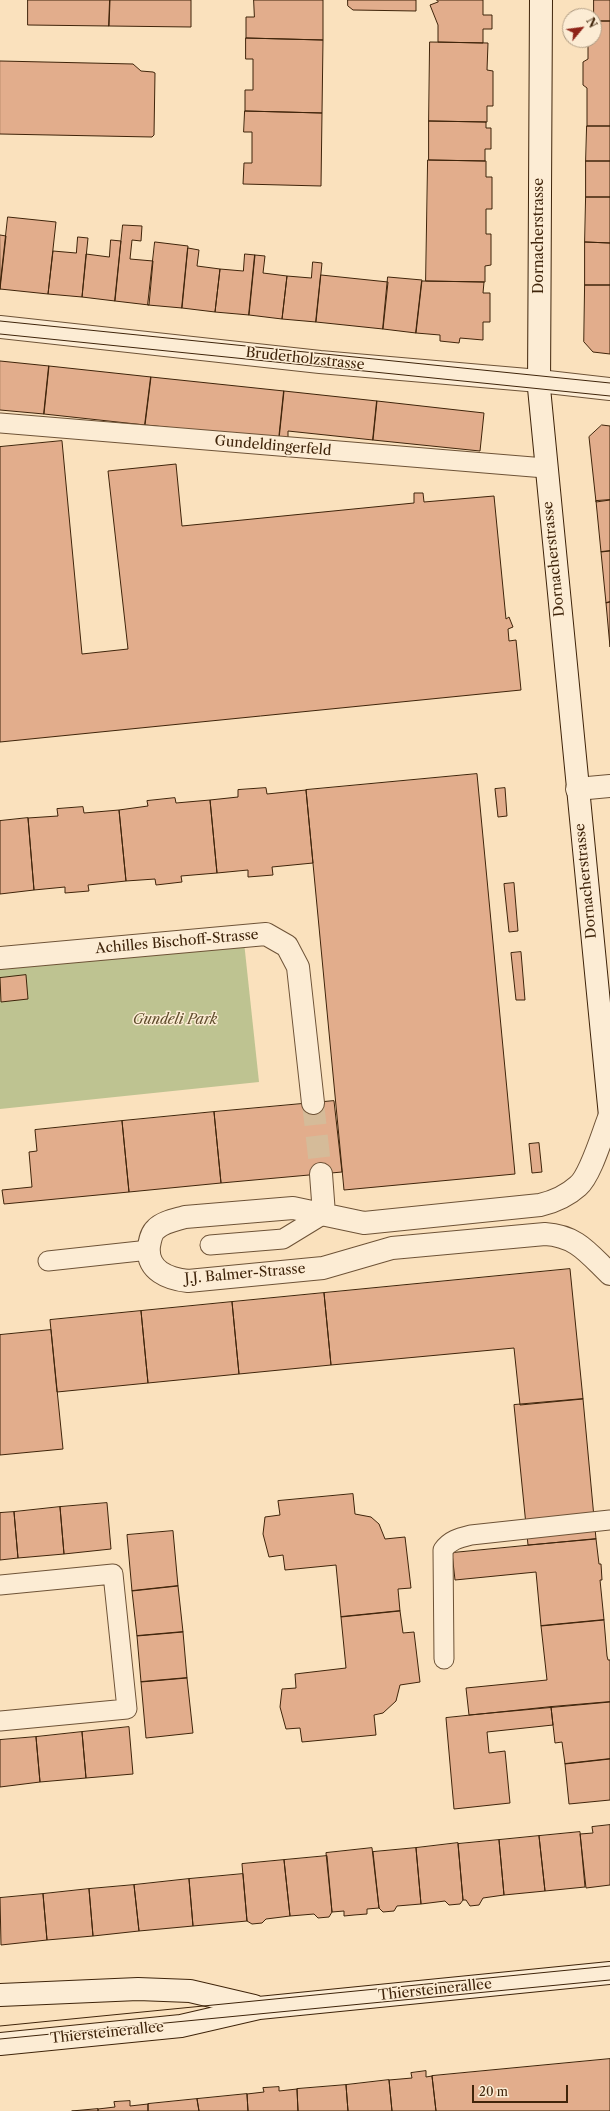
<!DOCTYPE html>
<html>
<head>
<meta charset="utf-8">
<style>
	body { margin:0 }
	#map { position:relative; width:610px; height:2111px; overflow:hidden; background:#fae1bd; font-family:"Libre Caslon Text",serif }
	canvas { display:block }
	.north { position:absolute; left:562px; top:8px; width:40px; height:40px; box-sizing:border-box; background:#fcecd4; border:1px solid #b09c83; border-radius:50%; rotate:61deg; font-size:11px; font-weight:700; line-height:16px; text-align:center; color:#3f240a }
	.north::after { content:''; display:block; margin:auto; width:14px; height:18px; background:#8f2418; clip-path:polygon(50% 0,100% 100%,50% 72%,0 100%) }
	.scale { position:absolute; left:472px; top:2085px; width:96px; height:18px; box-sizing:border-box; border:2px solid #3f240a; border-top:0; padding-left:5px; font-size:12px; line-height:14px; white-space:nowrap; color:#3f240a; -webkit-text-stroke:3px #fcecd4; paint-order:stroke }
</style>
</head>
<body>
<div id="map">
<canvas width="610" height="2111"></canvas>
<div class="north">N</div>
<div class="scale">20 m</div>
</div>
<script>
const context = document.querySelector('canvas').getContext('2d');
context.lineJoin = 'round';
function paint(path, color) { context.fillStyle = color; context.fill(path, 'evenodd'); }
function trace(path, color, width, dash) { context.strokeStyle = color; context.lineWidth = width; context.lineCap = dash ? 'butt' : 'round'; context.setLineDash(dash || []); context.stroke(path); }
function label(font, color, halo, rows, align = 'center') {
  context.font = font + ' "Libre Caslon Text",serif'; context.lineWidth = 3; context.setLineDash([]); context.textBaseline = 'middle'; context.strokeStyle = halo; context.fillStyle = color; for (const [text, x, y, turn = 0] of rows) {
    context.save(); context.translate(x, y); context.rotate((+turn || 0) * Math.PI / 180); context.textAlign = isNaN(turn) ? turn : align; if (halo) context.strokeText(text, 0, 0); context.fillText(text, 0, 0); context.restore();
  }
}
const green = new Path2D(`
	M244 942 259 1082 0 1109V968Z`);
const building = new Path2D(`
	M28 0H110L109 26 28 25Z
	M110 0H191V27L109 26Z
	M254 0H323V40L246 38V17H254Z
	M348 0H416V11L353 10 348 6Z
	M437 0H483V15H492V29H483V43L438 42V25L430 5 438 2Z
	M594 0H610V21H594Z
	M594 21H610V126H587V88L583 85V62L588 59V40H594Z
	M246 38 323 40 322 113 245 111V90H253V59H246Z
	M430 42 488 43 487 70 493 71V106H487V122L429 121Z
	M0 61 133 64 141 71 153 72 155 73 154 135 152 137 0 134Z
	M245 111 322 113 321 186 243 184 244 163H252V132H244Z
	M429 121 486 122V128H491V149H485V161L429 160Z
	M587 126H610V161H586Z
	M428 160 486 161V177H492V209H486V234H491V265L485 266V282L426 281Z
	M586 161H610V197H586Z
	M586 197H610V243L585 242Z
	M8 217 56 222 48 294 0 289Z
	M123 225 142 226 141 241 132 240 130 259 153 261 149 305 115 301Z
	M0 235 6 236 0 289Z
	M78 237 88 238 82 297 48 294 53 251 76 253Z
	M111 240 121 241 115 301 82 297 86 254 109 257Z
	M155 242 188 246 182 308 148 305Z
	M585 242 610 243V285H585Z
	M188 248 199 250 197 266 220 269 215 312 182 308Z
	M245 254 255 255 249 315 215 312 220 269 243 271Z
	M255 255 265 256 263 273 287 276 282 319 249 315Z
	M313 262 322 263 316 322 282 319 287 276 311 278Z
	M321 275 388 282 383 329 316 322Z
	M388 277 422 280 416 333 383 329Z
	M422 281 484 282 483 293H490V322H483V340L460 338 459 343 440 341V335L416 333Z
	M585 285H610V354L593 352 584 342Z
	M0 361 49 366 44 414 0 410Z
	M49 366 151 377 145 425 44 414Z
	M151 377 284 391 279 439 145 425Z
	M284 391 377 401 373 440 288 431V438L279 439Z
	M377 401 484 413 480 451 373 440Z
	M602 425 610 426V500L596 502 589 437Z
	M62 441 82 654 128 649 108 471 176 464 182 526 414 503V493H423L424 502 494 496 506 619 509 617 513 627 508 629 509 641 516 640 521 690 0 742V447Z
	M610 500V551L601 552 596 501Z
	M610 551V602L606 603 601 552Z
	M610 602V647L606 603Z
	M477 774 515 1174 344 1190 306 790Z
	M266 788 267 794 306 790 313 863 272 867 273 875 248 877V870L217 873 210 800 238 797V790Z
	M505 788 507 816 498 817 495 789Z
	M175 798 176 803 210 800 217 873 181 876 182 882 156 885 155 879 126 881 119 810 148 806 147 801Z
	M83 807 84 813 119 810 126 881 88 885 89 891 65 893V887L34 890 28 818 58 816 57 809Z
	M28 818 34 890 0 894V821Z
	M514 883 518 931 509 932 504 884Z
	M521 952 525 1000H516L511 953Z
	M26 975 28 999 1 1002 0 978Z
	M334 1101 342 1172 221 1183 214 1112Z
	M214 1112 221 1183 129 1192 122 1121Z
	M122 1121 129 1192 4 1204 2 1190 32 1187 29 1152 37 1151 35 1130Z
	M539 1143 542 1172 532 1173 529 1144Z
	M570 1269 583 1399 520 1405 514 1348 331 1365 324 1293Z
	M324 1293 331 1365 239 1374 232 1302Z
	M232 1302 239 1374 148 1383 141 1311Z
	M141 1311 148 1383 57 1392 50 1320Z
	M51 1330 63 1449 0 1455V1335Z
	M583 1399 596 1539 528 1545 514 1405Z
	M353 1494 355 1514 371 1517 379 1524 385 1539 405 1537 411 1588 398 1589 400 1611 341 1617 336 1565 285 1570 283 1555 269 1557 263 1534 265 1517 280 1515 278 1501Z
	M107 1503 111 1549 64 1554 60 1507Z
	M60 1507 64 1554 18 1558 14 1512Z
	M14 1512 18 1558 0 1560V1513Z
	M173 1531 178 1586 132 1591 127 1535Z
	M596 1539 599 1564H601L602 1580H600L604 1620 541 1626 536 1572 455 1580 452 1553Z
	M178 1586 183 1632 137 1636 132 1591Z
	M400 1611 403 1633 414 1632 420 1682 400 1685 396 1701 383 1713 374 1715 376 1735 302 1742 300 1728 286 1729 280 1707 282 1689 296 1688 295 1674 346 1668 341 1617Z
	M604 1620 607 1656 608 1660H610V1702L469 1715 466 1688 547 1680 541 1626Z
	M183 1632 187 1678 141 1682 137 1636Z
	M187 1678 193 1733 146 1738 141 1682Z
	M610 1702V1759L565 1764 562 1742 555 1743 551 1707Z
	M551 1707 553 1725 487 1732 489 1753 505 1751 510 1803 454 1809 446 1718Z
	M129 1727 133 1774 86 1778 82 1732Z
	M82 1732 86 1778 40 1782 36 1737Z
	M36 1737 40 1782 0 1787V1740Z
	M610 1759V1800L569 1804 565 1764Z
	M610 1825V1885L586 1888 580 1834 593 1833 592 1827Z
	M580 1832 585 1887 545 1891 539 1836Z
	M539 1836 545 1891 504 1895 499 1840Z
	M499 1840 504 1895 483 1898 479 1905 470 1906 466 1900H463L458 1844Z
	M458 1843 463 1900 460 1904 449 1905 445 1901 421 1904 416 1848Z
	M372 1848 379 1908 367 1909V1914L354 1915 344 1916V1911L332 1912 326 1853Z
	M416 1848 421 1904 397 1906 394 1911 383 1912 379 1908 373 1852Z
	M327 1856 332 1912 329 1917 318 1918 314 1914 290 1916 284 1860Z
	M284 1860 290 1916 266 1919 262 1923 252 1924 247 1921 242 1864Z
	M243 1874 247 1921 193 1926 189 1879Z
	M189 1879 193 1926 139 1931 134 1885Z
	M134 1885 139 1931 93 1936 89 1889Z
	M89 1889 93 1936 47 1940 43 1894Z
	M43 1894 47 1940 1 1945 0 1898Z
	M610 2059V2111H436L432 2076Z
	M426 2071V2077L432 2076 436 2111H392L389 2080 412 2078 411 2073Z
	M389 2080 392 2111H348L346 2085Z
	M346 2085 348 2111H298L297 2089Z
	M279 2087V2091L297 2089 298 2111H248L247 2094 264 2092 263 2088Z
	M247 2094 248 2111H199L197 2099Z
	M197 2099 199 2111H148V2104Z
	M130 2101V2106L148 2104V2111H98V2109L115 2107 114 2102Z
	M98 2109V2111H72Z`);
const streetTunnel = new Path2D(`
	M313 1103 321 1174`);
const lane = new Path2D(`
	M0 423 545 468
	M210 1245 283 1239 324 1214
	M48 1261 149 1250
	M0 1585 113 1574 127 1709 0 1721
	M444 1659 443 1550C450 1540 459 1538 471 1535L610 1520`);
const street = new Path2D(`
	M0 327 320 362 539 381 610 389
	M577 789 610 786
	M0 958 266 934 287 946 298 967 313 1103
	M610 1115C603 1132 591 1175 578 1186 568 1195 553 1202 540 1205L364 1223 293 1208 185 1217C175 1220 163 1222 156 1229 151 1233 150 1241 149 1246 146 1271 169 1279 188 1281L323 1268 392 1248 545 1234C577 1236 588 1253 610 1274
	M321 1174 324 1214`);
const secondary = new Path2D(`
	M541 0 539 388 610 1116
	M0 1995 138 1989 190 1991 254 2006
	M0 2044 181 2026 259 2008 610 1973`);
const tram = new Path2D(`
	M0 321 610 383
	M0 334 610 396
	M0 2026 610 1966
	M0 2039 610 1980`);
const streetNames = [
	["Dornacherstrasse",539,236,-90],
	["Bruderholzstrasse",305,359,6],
	["Gundeldingerfeld",273,446,5],
	["Dornacherstrasse",554,559,-96],
	["Dornacherstrasse",586,881,-96],
	["Achilles Bischoff-Strasse",177,942,-5],
	["J.J. Balmer-Strasse",245,1274,-5],
	["Thiersteinerallee",435,1990,-6],
	["Thiersteinerallee",107,2033,-6]
];
const parkNames = [
	["Gundeli Park",175,1020]
];
paint(green, '#bec391');
paint(building, '#e2ad8c');
trace(building, '#3f240a', 1);
trace(streetTunnel, '#d5bb99', 22, [22, 11]);
trace(lane, '#6e5337', 21);
trace(street, '#6e5337', 24);
trace(secondary, '#3f240a', 24);
trace(lane, '#fcecd4', 19);
trace(street, '#fcecd4', 22);
trace(secondary, '#fcecd4', 22);
trace(tram, '#3f240a', 1);
label('14px', '#3f240a', '#fcecd4', streetNames);
label('italic 14px', '#5f4c2c', '#fcecd4', parkNames);
</script>
</body>
</html>
